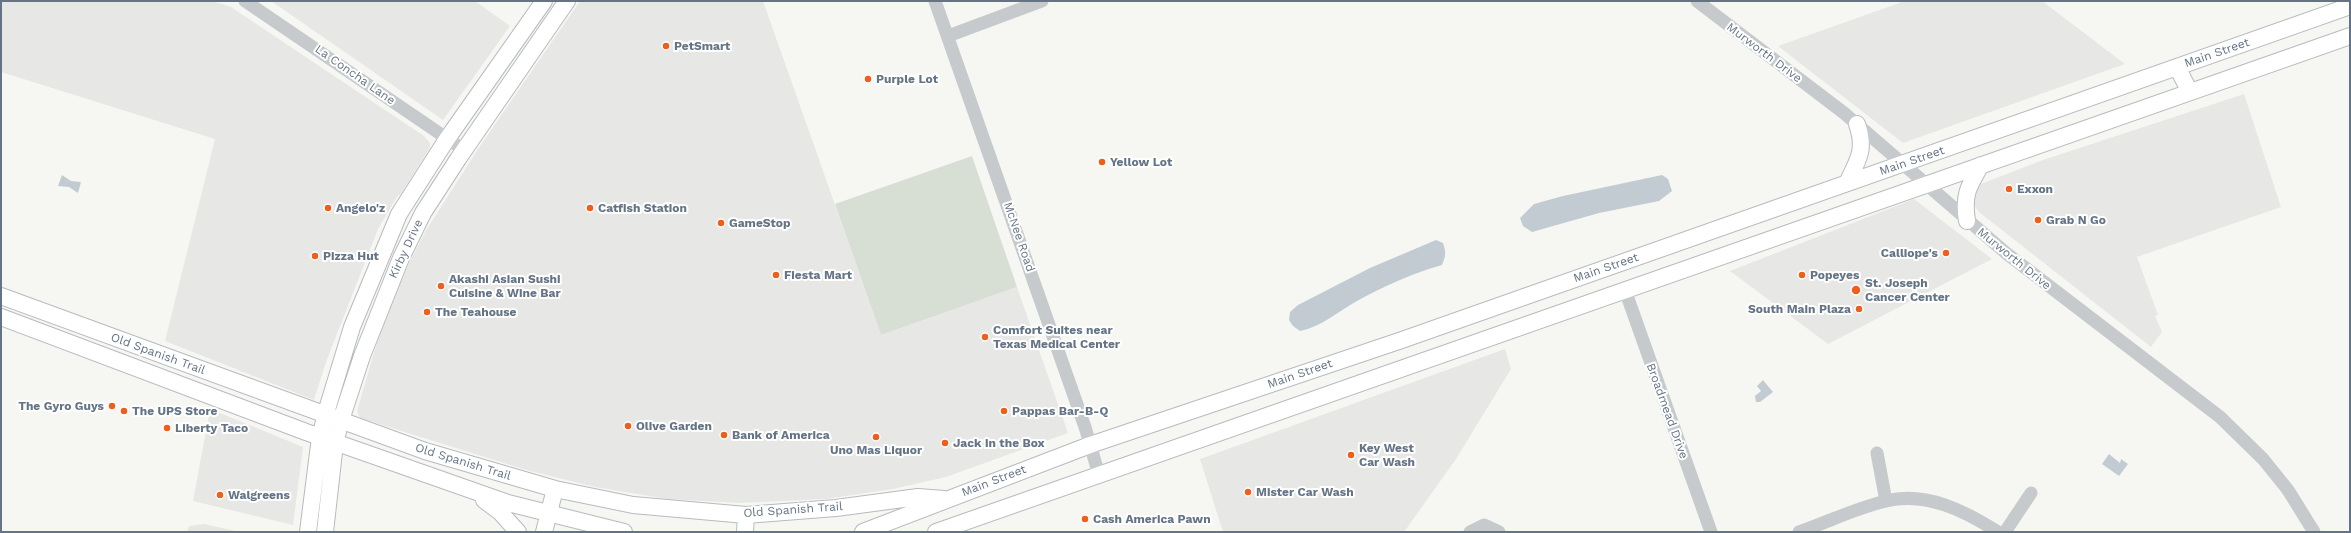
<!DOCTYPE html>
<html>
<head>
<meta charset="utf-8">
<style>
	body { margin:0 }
	#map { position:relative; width:2351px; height:533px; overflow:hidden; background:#f6f7f3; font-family:"Work Sans",sans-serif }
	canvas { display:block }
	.frame { position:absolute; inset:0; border:2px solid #647486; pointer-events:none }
</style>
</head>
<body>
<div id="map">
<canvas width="2351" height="533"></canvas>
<div class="frame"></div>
</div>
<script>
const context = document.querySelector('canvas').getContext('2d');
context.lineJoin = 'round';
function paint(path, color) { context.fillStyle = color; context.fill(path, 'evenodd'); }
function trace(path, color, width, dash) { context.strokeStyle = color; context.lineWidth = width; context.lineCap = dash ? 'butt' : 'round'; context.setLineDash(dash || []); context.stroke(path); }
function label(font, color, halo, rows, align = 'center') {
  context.font = font + ' "Work Sans",sans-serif'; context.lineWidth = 4; context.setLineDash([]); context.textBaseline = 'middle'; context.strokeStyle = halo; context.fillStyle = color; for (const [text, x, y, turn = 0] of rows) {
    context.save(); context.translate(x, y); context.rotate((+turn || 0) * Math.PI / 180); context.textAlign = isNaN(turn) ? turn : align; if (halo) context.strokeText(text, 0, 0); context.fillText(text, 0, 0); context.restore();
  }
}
const built = new Path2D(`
	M1 1H212L231 7 424 136 430 143V148L400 195H398L378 229 326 362 314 400 165 341 215 139 1 72Z
	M271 1H475L510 26 443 120Z
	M580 1H763L881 335 1017 287 1068 433 946 477 893 489 826 499 739 503 667 499 595 487 526 470 360 418 357 411 378 339 404 273 425 232 478 149Z
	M1905 1H2042L2125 64 1903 143 1778 46Z
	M2244 94 2281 207 2137 257 2158 315 2155 316 2162 332 2151 347 1979 212 1970 200 1973 187 2043 160Z
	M1914 199 1992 259 1828 344 1730 271Z
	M1505 349 1511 369 1456 459 1404 532H1223L1200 459Z
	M210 409 303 447 293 525 193 501Z
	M204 524 240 532H187L189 526Z`);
const green = new Path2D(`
	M972 156 1017 287 881 335 835 204Z`);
const water = new Path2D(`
	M62 175 71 181 81 182 78 193 69 187 58 186Z
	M1662 175 1668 179 1672 191 1659 201 1599 213 1532 232 1523 226 1520 218 1534 204 1563 196Z
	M1436 240 1443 243C1446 252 1446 256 1442 265 1413 273 1384 286 1357 301 1339 311 1321 327 1300 331L1293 326 1289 320 1290 312 1298 305 1370 268Z
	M1763 380 1773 392 1760 402H1756L1755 396 1761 391 1757 386Z
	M2109 454 2120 463 2121 459 2128 464 2119 476 2102 464Z`);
const minor = new Path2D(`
	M245 1 464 150
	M935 1 1085 427 1099 475
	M1697 1 1844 113 2006 253 2220 417 2263 459 2288 490 2314 532
	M948 36 1042 1
	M1625 290 1711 532
	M1877 453 1886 501
	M1470 532 1484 525 1499 532
	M1799 532C1828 522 1856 508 1886 501 1926 491 1965 511 1998 532
	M2005 532 2031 493`);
const major = new Path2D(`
	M2177 67 2190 92
	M1847 183C1858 160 1866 150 1857 124
	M1967 221C1963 195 1968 187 1981 165
	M1 296 425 451 555 489 633 505 746 515 836 508 918 497 944 499
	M1 317 306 432 508 503 624 532
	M484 500 500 512 518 532
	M308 532 320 437 328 406 352 327 399 214 447 139 544 1
	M325 532 335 443 341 420 362 356 401 258 423 213 458 159 567 1
	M544 532 555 489
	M745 532 746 515
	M863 532 1090 445 1399 341 2350 6
	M936 532 2350 36`);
const markers = [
	[666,46,4,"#ee5e1c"],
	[868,79,4,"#ee5e1c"],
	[1102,162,4,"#ee5e1c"],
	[2009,189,4,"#ee5e1c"],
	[328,208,4,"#ee5e1c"],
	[590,208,4,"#ee5e1c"],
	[2038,220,4,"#ee5e1c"],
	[721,223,4,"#ee5e1c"],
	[1946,253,4,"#ee5e1c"],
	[315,256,4,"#ee5e1c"],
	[776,275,4,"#ee5e1c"],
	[1802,275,4,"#ee5e1c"],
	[441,286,4,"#ee5e1c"],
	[1856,290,5,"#ee5e1c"],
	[1859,309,4,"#ee5e1c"],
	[427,312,4,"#ee5e1c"],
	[985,337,4,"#ee5e1c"],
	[112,406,4,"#ee5e1c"],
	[124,411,4,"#ee5e1c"],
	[1004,411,4,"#ee5e1c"],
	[628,426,4,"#ee5e1c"],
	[167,428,4,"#ee5e1c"],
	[724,435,4,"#ee5e1c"],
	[876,437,4,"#ee5e1c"],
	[945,443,4,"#ee5e1c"],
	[1351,455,4,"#ee5e1c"],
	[1248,492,4,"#ee5e1c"],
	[220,495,4,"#ee5e1c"],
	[1085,519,4,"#ee5e1c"]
];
const poiNames = [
	["PetSmart",674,46],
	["Purple Lot",876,79],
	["Yellow Lot",1110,162],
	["Exxon",2017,189],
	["Angelo'z",336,208],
	["Catfish Station",598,208],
	["Grab N Go",2046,220],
	["GameStop",729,223],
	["Calliope's",1938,253,"right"],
	["Pizza Hut",323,256],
	["Fiesta Mart",784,275],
	["Popeyes",1810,275],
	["Akashi Asian Sushi",449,279],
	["Cuisine & Wine Bar",449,293],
	["St. Joseph",1865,283],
	["Cancer Center",1865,297],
	["South Main Plaza",1851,309,"right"],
	["The Teahouse",435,312],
	["Comfort Suites near",993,330],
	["Texas Medical Center",993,344],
	["The Gyro Guys",104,406,"right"],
	["The UPS Store",132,411],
	["Pappas Bar-B-Q",1012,411],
	["Olive Garden",636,426],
	["Liberty Taco",175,428],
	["Bank of America",732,435],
	["Jack in the Box",953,443],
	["Key West",1359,448],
	["Car Wash",1359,462],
	["Uno Mas Liquor",876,450,"center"],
	["Mister Car Wash",1256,492],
	["Walgreens",228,495],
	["Cash America Pawn",1093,519]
];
const streetNames = [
	["Murworth Drive",1764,53,37],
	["Main Street",2217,53,-19],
	["La Concha Lane",355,75,35],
	["Main Street",1912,161,-19],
	["McNee Road",1019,237,71],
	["Kirby Drive",406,249,-65],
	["Murworth Drive",2014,259,39],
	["Main Street",1606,268,-19],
	["Old Spanish Trail",158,354,20],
	["Main Street",1300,374,-19],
	["Broadmead Drive",1667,411,70],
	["Old Spanish Trail",463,462,17],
	["Main Street",994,481,-21],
	["Old Spanish Trail",793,510,-4]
];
paint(built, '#e7e8e6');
paint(green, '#d7dfd4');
paint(water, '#c2cbd1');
trace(major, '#b7bbbf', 18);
trace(minor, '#c6cacd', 13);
trace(major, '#fff', 16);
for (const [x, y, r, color] of markers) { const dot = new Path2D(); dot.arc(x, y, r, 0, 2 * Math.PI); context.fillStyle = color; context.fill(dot); trace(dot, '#fff', 1.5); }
label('bold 12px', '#647486', '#fff', poiNames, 'left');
label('12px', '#647486', '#fff', streetNames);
</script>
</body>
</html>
